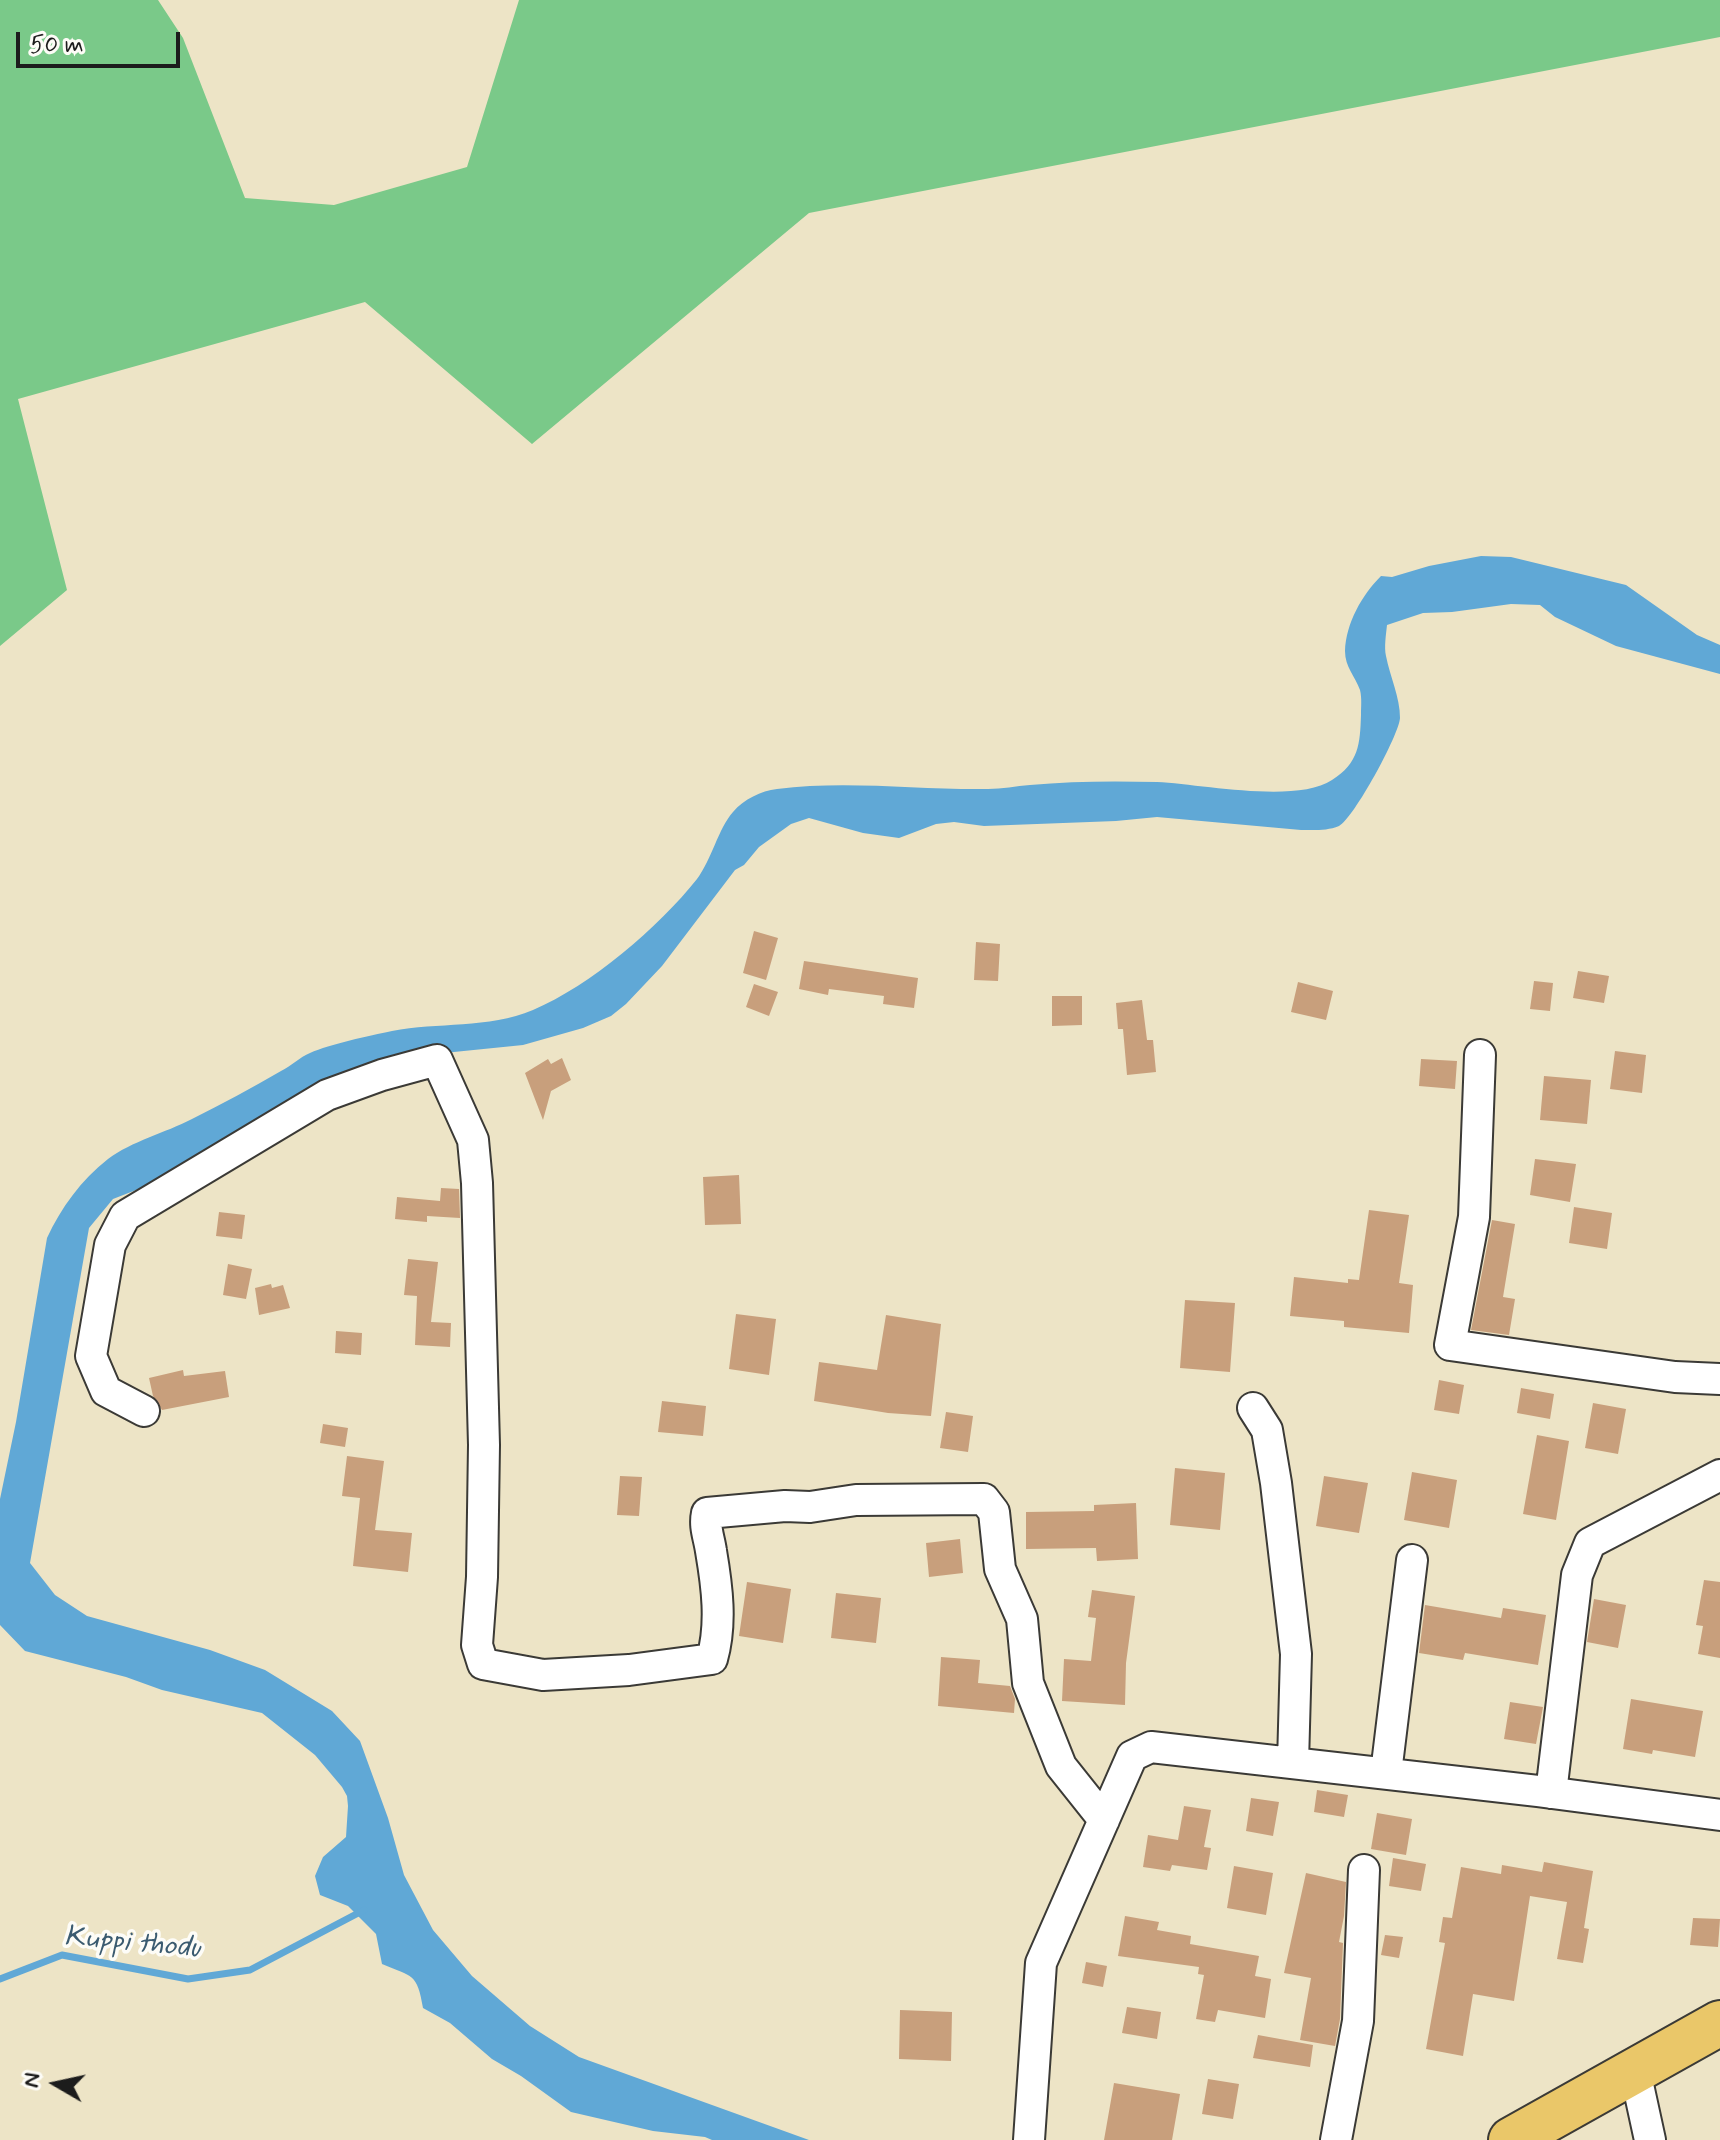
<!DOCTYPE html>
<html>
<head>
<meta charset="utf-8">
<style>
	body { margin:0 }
	#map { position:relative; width:1720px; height:2140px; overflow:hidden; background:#ede4c6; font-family:Mynerve,sans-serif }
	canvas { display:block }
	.north { position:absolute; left:16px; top:2044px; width:80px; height:80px; -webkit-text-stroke:6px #fdfcf7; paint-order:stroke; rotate:279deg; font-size:22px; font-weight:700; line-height:32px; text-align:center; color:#1c1c1c }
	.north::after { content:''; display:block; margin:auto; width:28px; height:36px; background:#1c1c1c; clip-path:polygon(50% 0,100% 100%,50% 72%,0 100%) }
	.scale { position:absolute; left:16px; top:32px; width:164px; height:36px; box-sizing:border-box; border:4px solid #1c1c1c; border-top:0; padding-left:10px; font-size:24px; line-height:28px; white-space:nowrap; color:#1c1c1c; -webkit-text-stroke:6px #fdfcf7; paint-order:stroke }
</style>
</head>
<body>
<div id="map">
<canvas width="1720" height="2140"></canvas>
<div class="north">N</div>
<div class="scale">50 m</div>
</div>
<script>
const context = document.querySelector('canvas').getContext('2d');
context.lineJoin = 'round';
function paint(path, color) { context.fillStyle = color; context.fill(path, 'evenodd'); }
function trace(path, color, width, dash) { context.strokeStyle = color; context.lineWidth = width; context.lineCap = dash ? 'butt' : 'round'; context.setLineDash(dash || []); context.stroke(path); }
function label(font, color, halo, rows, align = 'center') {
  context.font = font + ' Mynerve,sans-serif'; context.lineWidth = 7; context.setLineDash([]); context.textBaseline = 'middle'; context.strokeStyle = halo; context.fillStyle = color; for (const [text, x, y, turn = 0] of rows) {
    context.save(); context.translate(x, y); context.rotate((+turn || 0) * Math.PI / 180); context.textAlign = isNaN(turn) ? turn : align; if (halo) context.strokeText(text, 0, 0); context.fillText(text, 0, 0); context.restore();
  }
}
const green = new Path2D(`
	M0 0H158L183 38 245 198 334 205 467 167 519 0H1720V37L809 213 532 444 365 302 18 399 67 590 0 646Z`);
const water = new Path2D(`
	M1481 556 1511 557 1626 585 1697 635 1720 645V674L1616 646 1555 617 1540 605 1511 604 1452 612 1423 613 1387 625C1386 635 1384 647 1386 656 1390 677 1400 697 1400 718 1399 735 1354 818 1339 826 1327 831 1314 830 1301 830L1157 817 1116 821 984 826 954 822 936 824 899 838 863 833 809 818 791 824 759 847 744 865 735 870 662 966 626 1004 611 1016 583 1028 523 1045 444 1053 172 1176 113 1199 89 1228 30 1563 55 1595 87 1616 210 1650 265 1670 332 1711 360 1741 388 1818 404 1875 433 1930 472 1976 530 2026 579 2057 809 2140H712L705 2137 653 2131 571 2112 521 2076 492 2059 450 2023 423 2008C417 1973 413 1977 382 1964L376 1934 348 1906 320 1895 315 1876 323 1857 346 1837 348 1806 347 1796 342 1787 315 1755 262 1713 162 1690 126 1677 25 1651 0 1625V1499L16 1422 47 1238C61 1208 81 1180 108 1159 132 1141 165 1133 192 1119 222 1104 252 1088 281 1071 291 1066 300 1057 310 1053 330 1044 369 1036 392 1031 438 1022 488 1029 533 1010 590 986 659 927 697 879 712 859 718 829 733 812 744 799 761 791 777 789 846 780 918 790 988 789 1002 789 1016 786 1030 785 1071 781 1116 781 1157 782 1201 784 1296 804 1332 780 1359 763 1360 744 1361 715 1361 707 1362 698 1360 690 1355 676 1345 667 1345 651 1346 623 1362 595 1381 576L1392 577 1429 566Z`);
const stream = new Path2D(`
	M0 1979 62 1955 188 1979 250 1970 364 1910`);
const building = new Path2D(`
	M754 931 778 938 766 980 743 973Z
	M976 942 1000 944 998 981 974 980Z
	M804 961 918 978 914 1008 883 1004 884 996 829 989 828 995 799 989Z
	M1578 971 1609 976 1604 1003 1573 998Z
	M1534 981 1553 983 1550 1011 1530 1009Z
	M1298 982 1333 991 1326 1020 1291 1012Z
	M754 984 778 992 769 1016 746 1007Z
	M1052 996H1082V1025L1052 1026Z
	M1142 1000 1147 1040H1153L1156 1072 1127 1075 1123 1029H1118L1116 1003Z
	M1615 1051 1646 1055 1642 1093 1610 1089Z
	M562 1058 571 1080 551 1091 543 1120 525 1073 548 1059 551 1064Z
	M1421 1059 1457 1061 1455 1089 1419 1086Z
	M1544 1076 1591 1080 1587 1124 1540 1120Z
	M1535 1159 1576 1164 1570 1202 1530 1195Z
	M739 1175 741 1224 705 1225 703 1177Z
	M441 1188 459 1189 460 1218 427 1216V1222L395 1219 397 1197 440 1201Z
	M1574 1207 1612 1213 1607 1249 1569 1243Z
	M1369 1210 1409 1215 1399 1283 1413 1285 1409 1333 1344 1327V1321L1290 1316 1294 1277 1348 1283V1279L1359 1280Z
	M219 1212 245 1215 242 1239 216 1236Z
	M1492 1220 1515 1224 1503 1297 1515 1299 1509 1335 1471 1330Z
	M408 1259 438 1262 431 1322 451 1323 450 1347 415 1345 417 1296 404 1295Z
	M228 1264 252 1269 246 1299 223 1295Z
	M271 1284 272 1288 283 1285 290 1308 259 1315 255 1288Z
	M1185 1300 1235 1303 1230 1372 1180 1368Z
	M736 1314 776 1319 769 1375 729 1369Z
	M886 1315 941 1324 931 1416 888 1413 814 1401 819 1362 877 1370Z
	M336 1331 362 1333 361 1355 335 1353Z
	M183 1370 184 1376 225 1371 229 1397 162 1410 153 1396 149 1378Z
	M1439 1380 1464 1385 1459 1414 1434 1410Z
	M1521 1388 1554 1394 1550 1419 1517 1413Z
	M662 1401 706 1406 703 1436 658 1432Z
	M1593 1403 1626 1409 1618 1454 1585 1448Z
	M946 1412 973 1416 968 1452 940 1448Z
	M323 1424 348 1428 345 1447 320 1443Z
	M1537 1435 1569 1441 1556 1520 1523 1514Z
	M347 1456 384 1461 375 1530 412 1533 408 1572 353 1566 360 1498 342 1496Z
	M1175 1468 1225 1473 1220 1530 1170 1525Z
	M1412 1472 1457 1480 1449 1528 1404 1520Z
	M620 1476 642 1477 639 1516 617 1515Z
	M1324 1476 1368 1483 1359 1533 1316 1526Z
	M1136 1503 1138 1559 1097 1561 1096 1548 1026 1549V1512L1094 1511V1505Z
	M960 1539 963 1573 929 1577 926 1543Z
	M1704 1580 1720 1582V1658L1698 1654 1703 1626 1696 1625Z
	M747 1582 791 1589 783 1643 739 1636Z
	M1092 1590 1135 1596 1126 1663 1125 1705 1062 1701 1064 1659 1091 1661 1096 1618 1088 1617Z
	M836 1593 881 1598 876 1643 831 1638Z
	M1594 1599 1626 1605 1618 1648 1587 1642Z
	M1425 1605 1501 1618 1503 1608 1546 1615 1538 1665 1465 1653 1463 1660 1419 1653Z
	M941 1657 980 1660 978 1683 1010 1686 1015 1699 1014 1713 938 1706Z
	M1631 1699 1703 1711 1695 1757 1653 1750 1652 1754 1623 1749Z
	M1510 1702 1543 1707 1536 1744 1504 1739Z
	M1317 1790 1348 1795 1344 1817 1314 1812Z
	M1251 1798 1279 1802 1273 1836 1246 1831Z
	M1184 1806 1211 1810 1204 1847 1211 1848 1207 1870 1172 1865 1170 1871 1143 1867 1148 1835 1178 1840Z
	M1377 1813 1412 1819 1406 1855 1371 1849Z
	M1393 1858 1426 1864 1421 1891 1389 1886Z
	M1544 1862 1593 1871 1584 1928 1589 1929 1583 1963 1557 1959 1567 1902 1530 1896 1514 2001 1473 1994 1463 2056 1426 2049 1445 1943 1439 1942 1443 1917 1452 1918 1461 1867 1501 1874 1502 1865 1542 1872Z
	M1234 1866 1273 1873 1266 1915 1227 1908Z
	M1306 1873 1346 1882 1344 1916 1339 1942 1343 1943 1340 2019 1335 2046 1300 2040 1311 1978 1284 1973Z
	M1125 1916 1159 1922 1157 1930 1191 1936 1190 1944 1259 1956 1255 1976 1271 1979 1265 2018 1218 2010 1215 2022 1196 2019 1204 1975 1198 1974 1199 1967 1118 1956Z
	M1693 1918 1720 1919 1718 1947 1690 1945Z
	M1385 1935 1403 1937 1399 1958 1381 1955Z
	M1086 1962 1107 1966 1103 1987 1082 1983Z
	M1127 2007 1161 2012 1157 2039 1122 2033Z
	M900 2010 952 2012 951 2061 899 2059Z
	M1258 2035 1313 2045 1310 2067 1253 2058Z
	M1208 2079 1239 2084 1233 2119 1202 2114Z
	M1114 2083 1180 2094 1172 2140H1104Z`);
const minor = new Path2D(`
	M1480 1055 1474 1217 1450 1345 1675 1377 1720 1379
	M1253 1408 1267 1430 1276 1483 1296 1654 1293 1763
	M144 1411 106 1391 91 1356 110 1245 125 1216 327 1095 382 1075 437 1060 473 1140 477 1183 484 1445 482 1577 477 1645 483 1664 543 1675 629 1670 712 1659C722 1624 717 1586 711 1551 709 1537 704 1527 707 1513L785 1506 810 1507 856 1500 984 1499 994 1512 1000 1569 1022 1619 1028 1683 1061 1766 1104 1820
	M1386 1773 1412 1560
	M1551 1793 1577 1575 1590 1543 1720 1475
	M1635 2071 1650 2140
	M1029 2140 1041 1963 1132 1756 1151 1747 1538 1791 1720 1815
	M1336 2140 1358 2021 1364 1870`);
const highway = new Path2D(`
	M1511 2140 1720 2023`);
const waterNames = [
	["Kuppi thodu",132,1944,5]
];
paint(green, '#7ac989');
paint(water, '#60a8d6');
trace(stream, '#60a8d6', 7);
paint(building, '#c89f7c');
trace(minor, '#3b3a36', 34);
trace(highway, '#3b3a36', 48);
trace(minor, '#fff', 30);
trace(highway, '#eac769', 44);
label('italic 30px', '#3b5b70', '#fdfcf7', waterNames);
</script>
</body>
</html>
